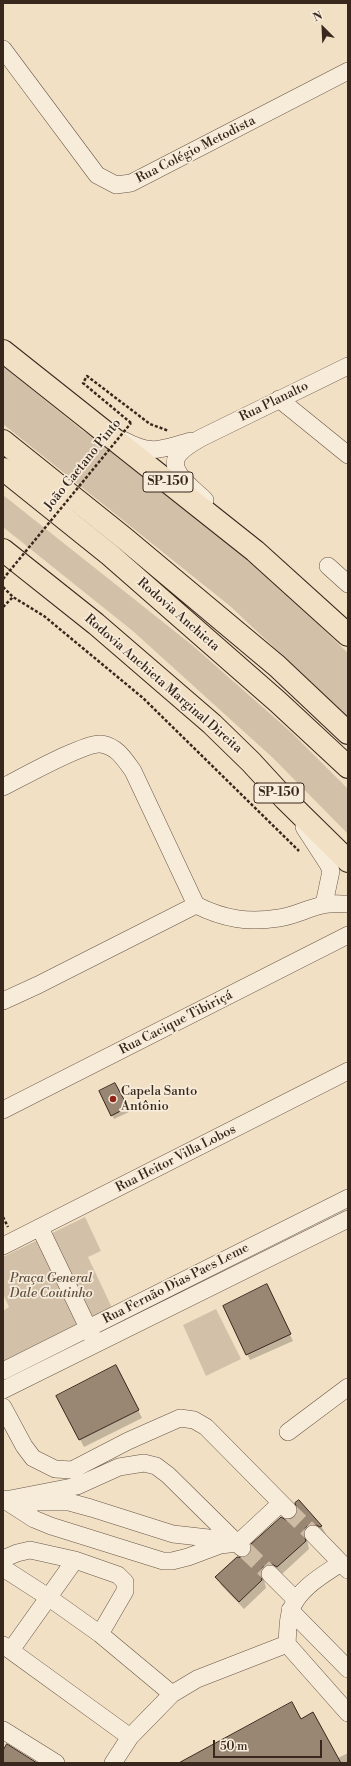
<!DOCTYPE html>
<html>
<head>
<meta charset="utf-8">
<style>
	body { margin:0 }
	#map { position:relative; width:351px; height:1766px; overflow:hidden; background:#f2e0c4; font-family:"Libre Bodoni",serif }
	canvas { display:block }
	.frame { position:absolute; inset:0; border:4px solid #38271d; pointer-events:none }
	.north { position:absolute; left:303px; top:8px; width:40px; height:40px; -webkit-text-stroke:3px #f7ebd9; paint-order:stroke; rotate:336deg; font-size:11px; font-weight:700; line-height:16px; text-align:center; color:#38271d }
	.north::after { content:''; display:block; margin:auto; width:14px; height:18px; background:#38271d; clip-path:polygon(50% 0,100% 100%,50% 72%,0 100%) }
	.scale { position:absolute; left:213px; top:1740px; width:109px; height:18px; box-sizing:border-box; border:2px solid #38271d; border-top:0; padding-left:5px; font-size:12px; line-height:14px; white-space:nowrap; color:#38271d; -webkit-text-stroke:3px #f7ebd9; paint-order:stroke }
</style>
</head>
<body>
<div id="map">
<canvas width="351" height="1766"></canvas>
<div class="frame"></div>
<div class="north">N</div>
<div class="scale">50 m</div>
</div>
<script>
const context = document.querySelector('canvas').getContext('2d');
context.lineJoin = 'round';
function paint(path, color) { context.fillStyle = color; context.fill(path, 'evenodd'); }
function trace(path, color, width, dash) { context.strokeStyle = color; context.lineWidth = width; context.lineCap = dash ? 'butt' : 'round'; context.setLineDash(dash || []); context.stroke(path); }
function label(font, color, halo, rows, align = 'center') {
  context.font = font + ' "Libre Bodoni",serif'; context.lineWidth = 3.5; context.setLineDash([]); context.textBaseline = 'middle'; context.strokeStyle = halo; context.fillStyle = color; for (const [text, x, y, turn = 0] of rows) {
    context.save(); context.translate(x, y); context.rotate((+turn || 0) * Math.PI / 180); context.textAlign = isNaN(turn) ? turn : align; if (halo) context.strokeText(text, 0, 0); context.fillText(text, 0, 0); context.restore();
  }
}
const green = new Path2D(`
	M3 366 83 431 94 437 122 461 210 528 286 593 348 653V717L230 606 3 424Z
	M3 495 192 645 292 733 348 789V834L273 758 134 632 3 527Z
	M85 1217 101 1251 88 1257 113 1310 3 1364V1311L9 1307 3 1294V1257Z
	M216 1309 241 1359 206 1376 183 1325Z`);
const shadow = new Path2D(`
	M117 1088 129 1112 114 1119 112 1115Z
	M270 1292 293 1341 250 1360 247 1354Z
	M120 1374 142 1418 84 1447 57 1396Z
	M295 1518 321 1526 326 1534 307 1540 309 1549 282 1574 264 1580 266 1588 244 1609 221 1585 217 1577 250 1556 286 1521Z
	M301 1720 338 1758 348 1753V1763H182Z`);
const building = new Path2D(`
	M115 1083 128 1107 111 1116 99 1091Z
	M267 1284 291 1334 246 1355 223 1306Z
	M116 1365 139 1410 79 1440 56 1396Z
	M299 1500 322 1526 320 1527 316 1525 311 1524 306 1527 303 1532 306 1541 277 1567 272 1564 263 1567 260 1572 262 1580 239 1602 215 1577 237 1557 244 1558 249 1555 252 1550 251 1544 281 1517 286 1520 295 1517 298 1512 295 1503Z
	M292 1702 301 1719 313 1712 341 1763H179Z
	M7 1744 37 1763H3V1751Z`);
const minorTunnel = new Path2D(`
	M288 1510 313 1534
	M245 1550 270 1574`);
const path = new Path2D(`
	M131 423 83 383 87 376 150 424 169 431
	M3 587 13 597
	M3 607 13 597 44 616 143 698 299 851
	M3 1217 8 1227`);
const minor = new Path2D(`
	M3 49 97 175 116 185 131 183 348 71
	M279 399 348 455
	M123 440C153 456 160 449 191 441
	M205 500C194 489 164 469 180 453 185 447 194 442 201 438L348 366
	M328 566 348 584
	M3 787C21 778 85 742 101 744 117 746 125 760 133 771L196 905C224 919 248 923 279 918 294 916 308 908 323 905 331 903 340 904 348 904
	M304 827 328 864 331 871 324 904
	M3 1001 38 985 196 905
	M3 1110 348 935
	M40 1228 93 1338
	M3 1246 348 1071
	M3 1371 348 1198
	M3 1390 348 1219
	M3 1407 24 1446 33 1458 55 1469 72 1470 128 1441 180 1418 194 1420 206 1427 288 1510
	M288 1432 348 1387
	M3 1499 34 1519 51 1526 163 1561H172L188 1557 220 1545 238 1543 281 1503
	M5 1500 77 1486 119 1467 144 1463 156 1466 168 1475 242 1548
	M35 1502H69L91 1508 173 1534 226 1540
	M313 1534 348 1570
	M3 1559 17 1553 30 1550 75 1560 11 1650
	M75 1560 118 1575 125 1582V1591L100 1634
	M3 1568 48 1597 100 1634 172 1694
	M270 1574 296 1600
	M290 1610 348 1669
	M287 1644 348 1713
	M3 1645 130 1737
	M3 1730 56 1763
	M113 1763 130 1737 172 1694 197 1679 287 1644C288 1633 287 1620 291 1610 299 1588 323 1575 341 1563`);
const highway = new Path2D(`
	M3 351 255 551 348 635
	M3 441 124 538 277 666 348 733
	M3 469 110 555 278 702 348 767
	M3 550 96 624 212 724 251 762 285 799 348 861`);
const pathBridge = new Path2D(`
	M3 579 131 423`);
const markers = [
	[113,1099,4,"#8f2418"]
];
const shields = [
	[168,482,50],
	[279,793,50]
];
const shieldNames = [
	["SP-150",168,482],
	["SP-150",279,793]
];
const streetNames = [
	["Rua Colégio Metodista",196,150,-27],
	["Rua Planalto",274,402,-26],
	["João Caetano Pinto",83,465,-51],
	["Rodovia Anchieta",178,615,41],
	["Rodovia Anchieta Marginal Direita",163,684,41],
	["Rua Cacique Tibiriçá",176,1023,-27],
	["Rua Heitor Villa Lobos",176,1159,-27],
	["Rua Fernão Dias Paes Leme",176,1284,-27]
];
const poiNames = [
	["Capela Santo",121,1092],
	["Antônio",121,1107]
];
const parkNames = [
	["Praça General",51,1279],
	["Dale Coutinho",51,1294]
];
paint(green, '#d2c1a8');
paint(shadow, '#0003');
paint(building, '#998774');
trace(building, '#38271d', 1);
trace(minorTunnel, '#cdbba3', 17, [17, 8]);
trace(minor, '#665547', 18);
trace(highway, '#38271d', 24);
trace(path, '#38271d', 2.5, [3, 2]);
trace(minor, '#f7ebd9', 17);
trace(highway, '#f2e0c4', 22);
trace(pathBridge, '#38271d', 2.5, [3, 2]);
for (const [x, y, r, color] of markers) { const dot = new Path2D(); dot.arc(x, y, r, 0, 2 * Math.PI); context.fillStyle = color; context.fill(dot); trace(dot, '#f7ebd9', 1.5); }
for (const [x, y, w] of shields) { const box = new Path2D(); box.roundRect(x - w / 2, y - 10, w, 20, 3); context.fillStyle = '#f7ebd9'; context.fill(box); trace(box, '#38271d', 1); }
label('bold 12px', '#38271d', null, shieldNames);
label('13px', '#38271d', '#f7ebd9', streetNames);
label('13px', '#38271d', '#f7ebd9', poiNames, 'left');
label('italic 13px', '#5e4e40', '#f7ebd9', parkNames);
</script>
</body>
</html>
